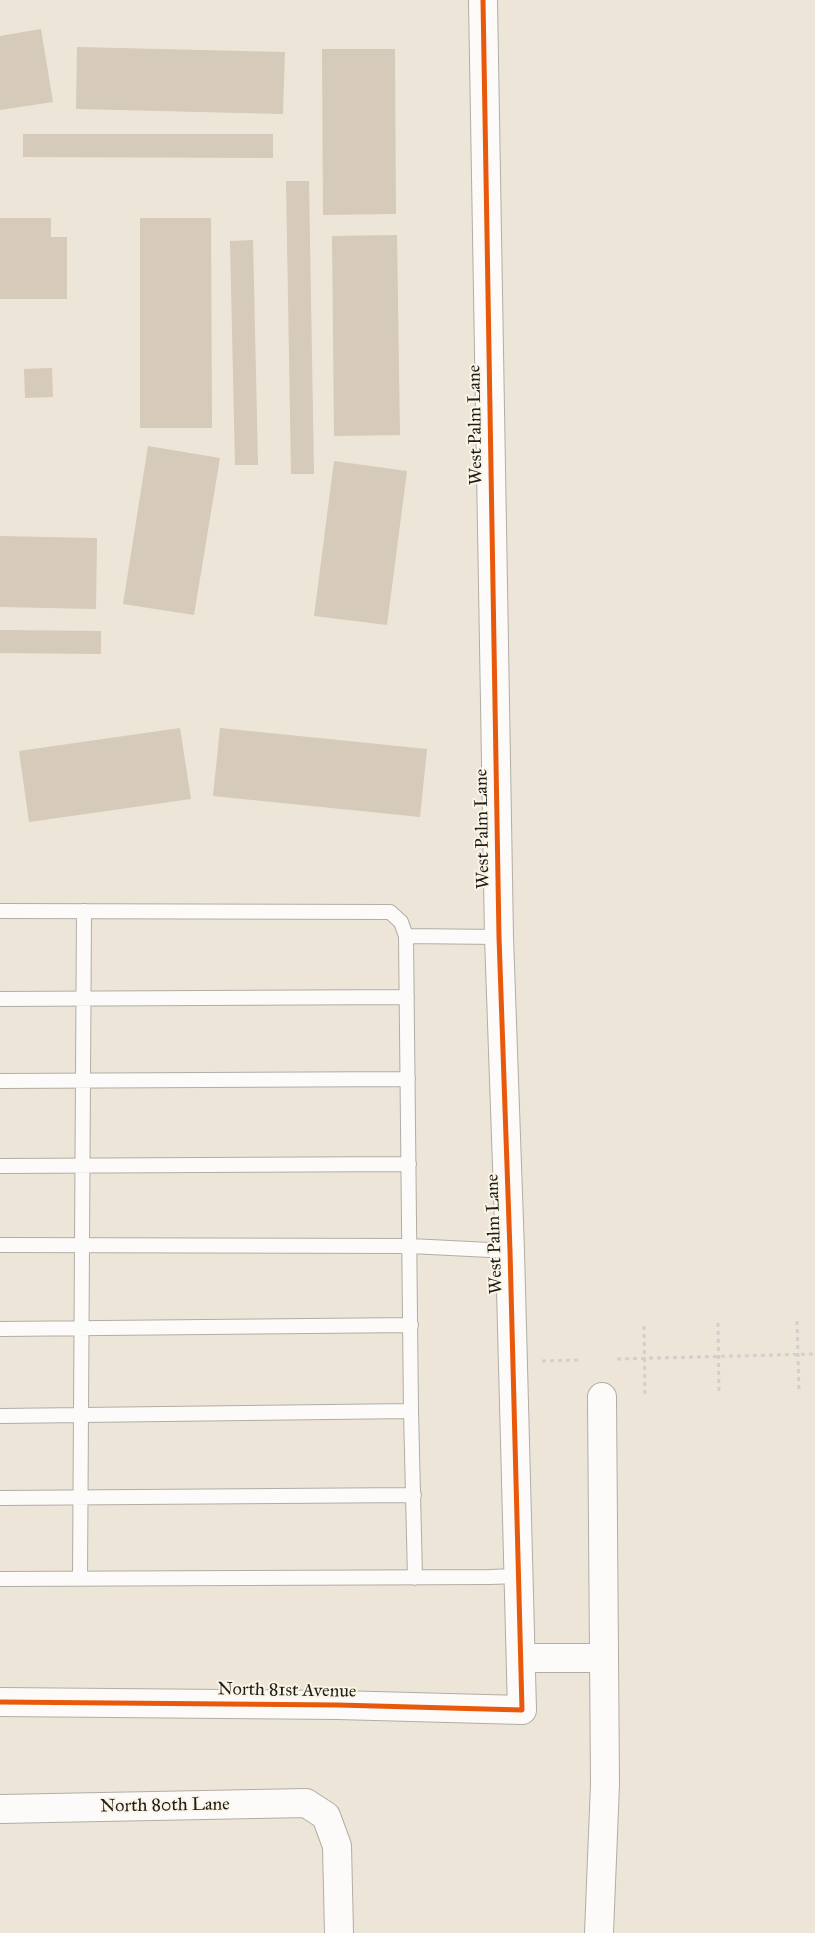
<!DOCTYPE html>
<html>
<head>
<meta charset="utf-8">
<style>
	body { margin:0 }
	canvas { display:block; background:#ede5d7 }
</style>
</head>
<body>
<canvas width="815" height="1933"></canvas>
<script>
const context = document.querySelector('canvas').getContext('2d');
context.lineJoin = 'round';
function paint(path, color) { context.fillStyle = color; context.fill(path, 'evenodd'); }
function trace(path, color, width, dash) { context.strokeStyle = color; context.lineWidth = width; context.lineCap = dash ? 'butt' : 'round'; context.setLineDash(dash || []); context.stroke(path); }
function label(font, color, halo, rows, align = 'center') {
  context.font = font + ' "IM FELL Great Primer",serif'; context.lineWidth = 4; context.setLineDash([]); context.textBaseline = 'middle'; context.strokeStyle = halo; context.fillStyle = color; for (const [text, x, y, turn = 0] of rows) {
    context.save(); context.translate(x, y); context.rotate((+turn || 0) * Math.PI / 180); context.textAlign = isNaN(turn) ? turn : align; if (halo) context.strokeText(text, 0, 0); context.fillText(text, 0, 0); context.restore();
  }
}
const building = new Path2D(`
	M41 29 53 102 0 110V36Z
	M77 47 285 52 283 114 76 109Z
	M322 49H395L396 214 323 215Z
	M23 134H273V158L23 157Z
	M286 181H309L314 474H291Z
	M0 218H51V237H67V299H0Z
	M140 218H211L212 428H140Z
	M397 235 400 435 334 436 332 236Z
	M253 240 258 465H235L230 241Z
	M52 368 53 397 25 398 24 369Z
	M148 446 220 458 194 615 123 604Z
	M334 461 407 471 387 625 314 616Z
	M0 536 97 538 96 609 0 607Z
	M0 630 101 631V654L0 653Z
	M180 728 191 799 29 822 19 751Z
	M220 728 427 749 420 817 213 796Z`);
const path = new Path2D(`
	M797 1321 799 1391
	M718 1323 719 1393
	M644 1326 645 1396
	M617 1359 815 1354
	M542 1361 579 1360`);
const service = new Path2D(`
	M0 911 390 912 401 922 406 936 499 937
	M406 936 411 1411 415 1578
	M0 999 407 997
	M0 1081 408 1079
	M0 1166 409 1164
	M0 1245 410 1246 510 1251
	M0 1329 411 1325
	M0 1416 411 1411
	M0 1498 414 1495
	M0 1579 490 1577 518 1576
	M80 1579 84 911`);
const minor = new Path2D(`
	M521 1658H604
	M0 1702 338 1705 522 1710 510 1251 499 937 483 0
	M0 1809 306 1803 326 1816 337 1846 339 1933
	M599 1933 605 1784 602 1397`);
const cycleway = new Path2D(`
	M0 1702 338 1705 522 1710 510 1251 499 937 483 0`);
const streetNames = [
	["West Palm Lane",476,425,-91],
	["West Palm Lane",483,829,-91],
	["West Palm Lane",495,1234,-92],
	["North 81st Avenue",287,1691,1],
	["North 80th Lane",165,1806,-1]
];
paint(building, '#d6caba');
trace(service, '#b2ada5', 16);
trace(minor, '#b2ada5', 30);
trace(path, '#d2d0cd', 3, [4, 4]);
trace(service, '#fcfbf9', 14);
trace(minor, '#fcfbf9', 28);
trace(cycleway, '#e8590c', 5);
label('18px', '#1c1c1c', '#fcf5e5', streetNames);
</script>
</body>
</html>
